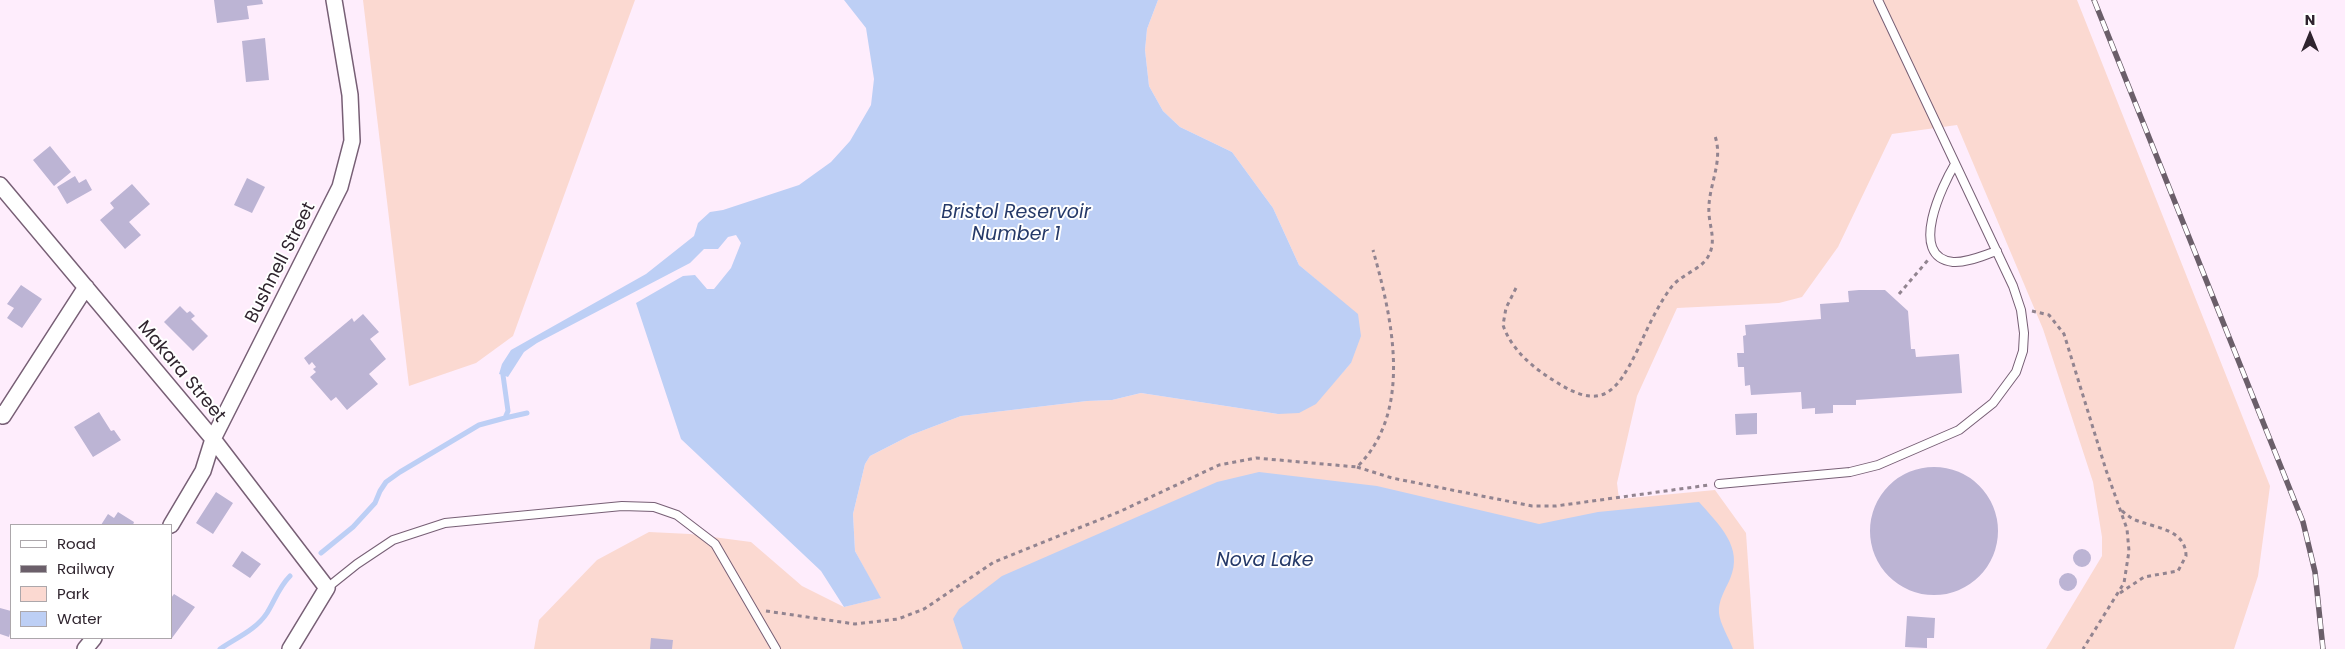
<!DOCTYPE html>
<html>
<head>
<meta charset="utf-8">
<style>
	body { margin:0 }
	#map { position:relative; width:2345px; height:649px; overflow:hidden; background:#feedfc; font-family:Poppins,sans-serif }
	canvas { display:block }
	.legend { position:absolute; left:10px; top:524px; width:162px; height:115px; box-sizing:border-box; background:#fff; border:1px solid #aca7ab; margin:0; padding:6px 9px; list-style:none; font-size:15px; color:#2f242e }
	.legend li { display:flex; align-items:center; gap:10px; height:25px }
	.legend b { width:25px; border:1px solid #aca7ab }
	.north { position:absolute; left:2285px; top:10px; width:50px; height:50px; -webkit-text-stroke:4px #fff; paint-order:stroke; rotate:0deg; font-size:14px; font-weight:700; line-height:20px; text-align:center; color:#2f242e }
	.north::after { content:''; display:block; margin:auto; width:18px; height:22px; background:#2f242e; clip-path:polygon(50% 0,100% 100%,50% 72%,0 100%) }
</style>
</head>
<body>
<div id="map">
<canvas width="2345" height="649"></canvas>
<ul class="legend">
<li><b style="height:6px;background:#fff"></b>Road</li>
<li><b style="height:6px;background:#6b5f6a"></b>Railway</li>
<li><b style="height:14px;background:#fbd9d1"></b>Park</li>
<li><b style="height:14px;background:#bdcff5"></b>Water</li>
</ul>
<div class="north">N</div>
</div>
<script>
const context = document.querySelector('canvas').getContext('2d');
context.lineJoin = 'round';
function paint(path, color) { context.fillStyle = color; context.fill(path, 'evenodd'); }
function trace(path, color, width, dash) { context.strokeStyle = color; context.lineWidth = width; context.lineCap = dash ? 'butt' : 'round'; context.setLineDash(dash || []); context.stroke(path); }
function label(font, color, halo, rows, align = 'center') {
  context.font = font + ' Poppins,sans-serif'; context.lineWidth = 4; context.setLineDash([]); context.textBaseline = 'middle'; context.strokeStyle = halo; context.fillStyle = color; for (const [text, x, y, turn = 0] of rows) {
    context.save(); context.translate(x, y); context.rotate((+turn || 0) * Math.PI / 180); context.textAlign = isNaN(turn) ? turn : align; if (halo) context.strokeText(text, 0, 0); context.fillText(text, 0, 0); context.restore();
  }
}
const green = new Path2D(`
	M363 0H635L513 336 476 363 409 386Z
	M1158 0H2077L2270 486 2258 576 2234 649H2046L2102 556V537L2093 482 2043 329 1957 125 1892 134 1838 247 1802 297 1779 303 1677 308 1637 396 1617 483 1619 499 1715 490 1746 533 1754 649H534L539 620 597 560 649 532 690 534 751 542 802 586 844 607 880 598 855 551 853 514 865 464 870 456 911 435 961 416 1087 401 1112 400 1141 393 1278 414 1335 381 1351 363 1325 287 1299 265 1273 208 1232 152 1180 127 1163 111 1149 86 1145 50 1147 29Z`);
const water = new Path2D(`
	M844 0H1158L1147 29 1145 50 1149 86 1163 111 1180 127 1232 152 1273 208 1299 265 1358 314 1361 336 1351 363 1316 404 1299 413 1278 414 1141 393 1112 400 1087 401 961 416 911 435 870 456 865 464 853 514 855 551 881 598 844 607 821 571 681 439 636 303 683 276 695 275 707 289H714L731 268 741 243 736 235 728 237 718 249H704L690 263 537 343 524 352 508 377 499 374 502 364 511 350 646 274 694 236 698 223 710 212 723 210 799 185 831 162 850 141 871 105 874 79 866 28Z
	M1259 472 1377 486 1539 524 1598 512 1699 502C1719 525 1744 547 1730 579 1725 590 1718 601 1719 613 1720 624 1729 638 1733 649H963L953 619 959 609 1002 576 1217 482Z`);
const stream = new Path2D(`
	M505 418 527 413
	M321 553 353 527 375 503 380 491 386 482 400 472 479 425 505 418 508 411 503 375
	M220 649C236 638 256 630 267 613 275 600 279 587 290 576`);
const building = new Path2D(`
	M214 0H262L263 4 247 6 249 19 217 23Z
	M265 38 269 80 246 82 242 41Z
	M50 146 71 172 54 186 33 160Z
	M75 176 79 183 86 179 92 190 67 204 57 187Z
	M247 178 265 187 252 213 234 205Z
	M132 184 150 204 129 222 141 235 125 249 100 220 114 208 110 203Z
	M21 285 42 299 22 328 7 318 14 308 7 304Z
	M1859 290H1885L1908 311 1911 349H1915L1916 357 1959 354 1962 393 1856 400V405H1833V413L1815 414V408L1802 409 1801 392 1751 395 1750 385 1745 386 1744 367H1738L1737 353H1744L1743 336 1746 335 1745 325 1821 319 1820 304 1849 302 1848 291Z
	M180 306 187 313 190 311 195 316 191 319 208 336 193 351 164 322Z
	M363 314 379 332 370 339 386 359 369 374 378 384 347 410 336 397 331 401 310 377 316 372 313 369 316 367 312 362 309 365 304 358 352 318 354 322Z
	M99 412 111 431 114 430 121 440 93 457 74 427Z
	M1757 413V434L1736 435 1735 414Z
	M1870 531a64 64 0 1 1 128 0a64 64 0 1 1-128 0Z
	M216 492 233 503 213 534 196 523Z
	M118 512 134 522 133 525H101L108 514 114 518Z
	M2073 558a9 9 0 1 1 18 0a9 9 0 1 1-18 0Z
	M242 551 261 564 250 578 232 566Z
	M2059 582a9 9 0 1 1 18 0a9 9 0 1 1-18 0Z
	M174 594 195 607 172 638 171 598Z
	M0 608 11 611V630L9 637 0 634Z
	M1907 616 1935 618 1934 638H1927V648L1905 647Z
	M651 638 673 640 672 649H650Z`);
const path = new Path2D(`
	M1516 288 1506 308 1503 325C1511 349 1532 367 1553 380 1601 412 1616 394 1638 349 1647 329 1657 307 1670 289 1680 274 1702 270 1709 255 1716 241 1710 228 1709 214 1707 187 1724 163 1715 136
	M1899 294 1928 260
	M2032 311 2049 315 2064 334 2106 470 2127 529 2129 551 2124 583 2083 649
	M1357 467 1392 478 1532 506H1556L1709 485
	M2120 593 2144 577 2178 571 2186 556C2186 530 2157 528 2138 521 2131 519 2126 514 2121 510
	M766 611 855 624 898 619 924 609 994 562 1121 511 1219 465 1256 458 1357 467C1414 411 1392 318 1373 250`);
const service = new Path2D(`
	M1955 164C1943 184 1907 257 1953 262 1967 263 1984 255 1997 251
	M1719 484 1850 472 1878 465 1959 430 1993 403 2016 372 2023 351 2024 333 2021 310 2013 286 1878 0
	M327 588 357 564 393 540 445 523 622 506 654 507 677 515 715 544 776 649`);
const minor = new Path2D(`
	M0 185 213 439 327 588 290 649
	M0 414 3 416 86 287
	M171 525 203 471 213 439 340 187 352 141 350 95 334 0
	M85 649 94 638`);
const rail = new Path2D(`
	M2094 0 2303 522 2315 572 2323 649`);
const streetNames = [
	["Bushnell Street",281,263,-63],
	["Makara Street",181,372,50]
];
const waterNames = [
	["Bristol Reservoir",1016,213],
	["Number 1",1016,235],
	["Nova Lake",1265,561]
];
paint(green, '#fbd9d1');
paint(water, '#bdcff5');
trace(stream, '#bdcff5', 5);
paint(building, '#bcb4d4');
trace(service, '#775f75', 10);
trace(minor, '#775f75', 18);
trace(path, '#928490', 3, [4, 4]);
trace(service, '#fff', 8);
trace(minor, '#fff', 15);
trace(rail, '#6b5f6a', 5.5);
trace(rail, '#fff', 4, [11]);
label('18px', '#2f242e', '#fff', streetNames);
label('italic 19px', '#263a69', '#fff', waterNames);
</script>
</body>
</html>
